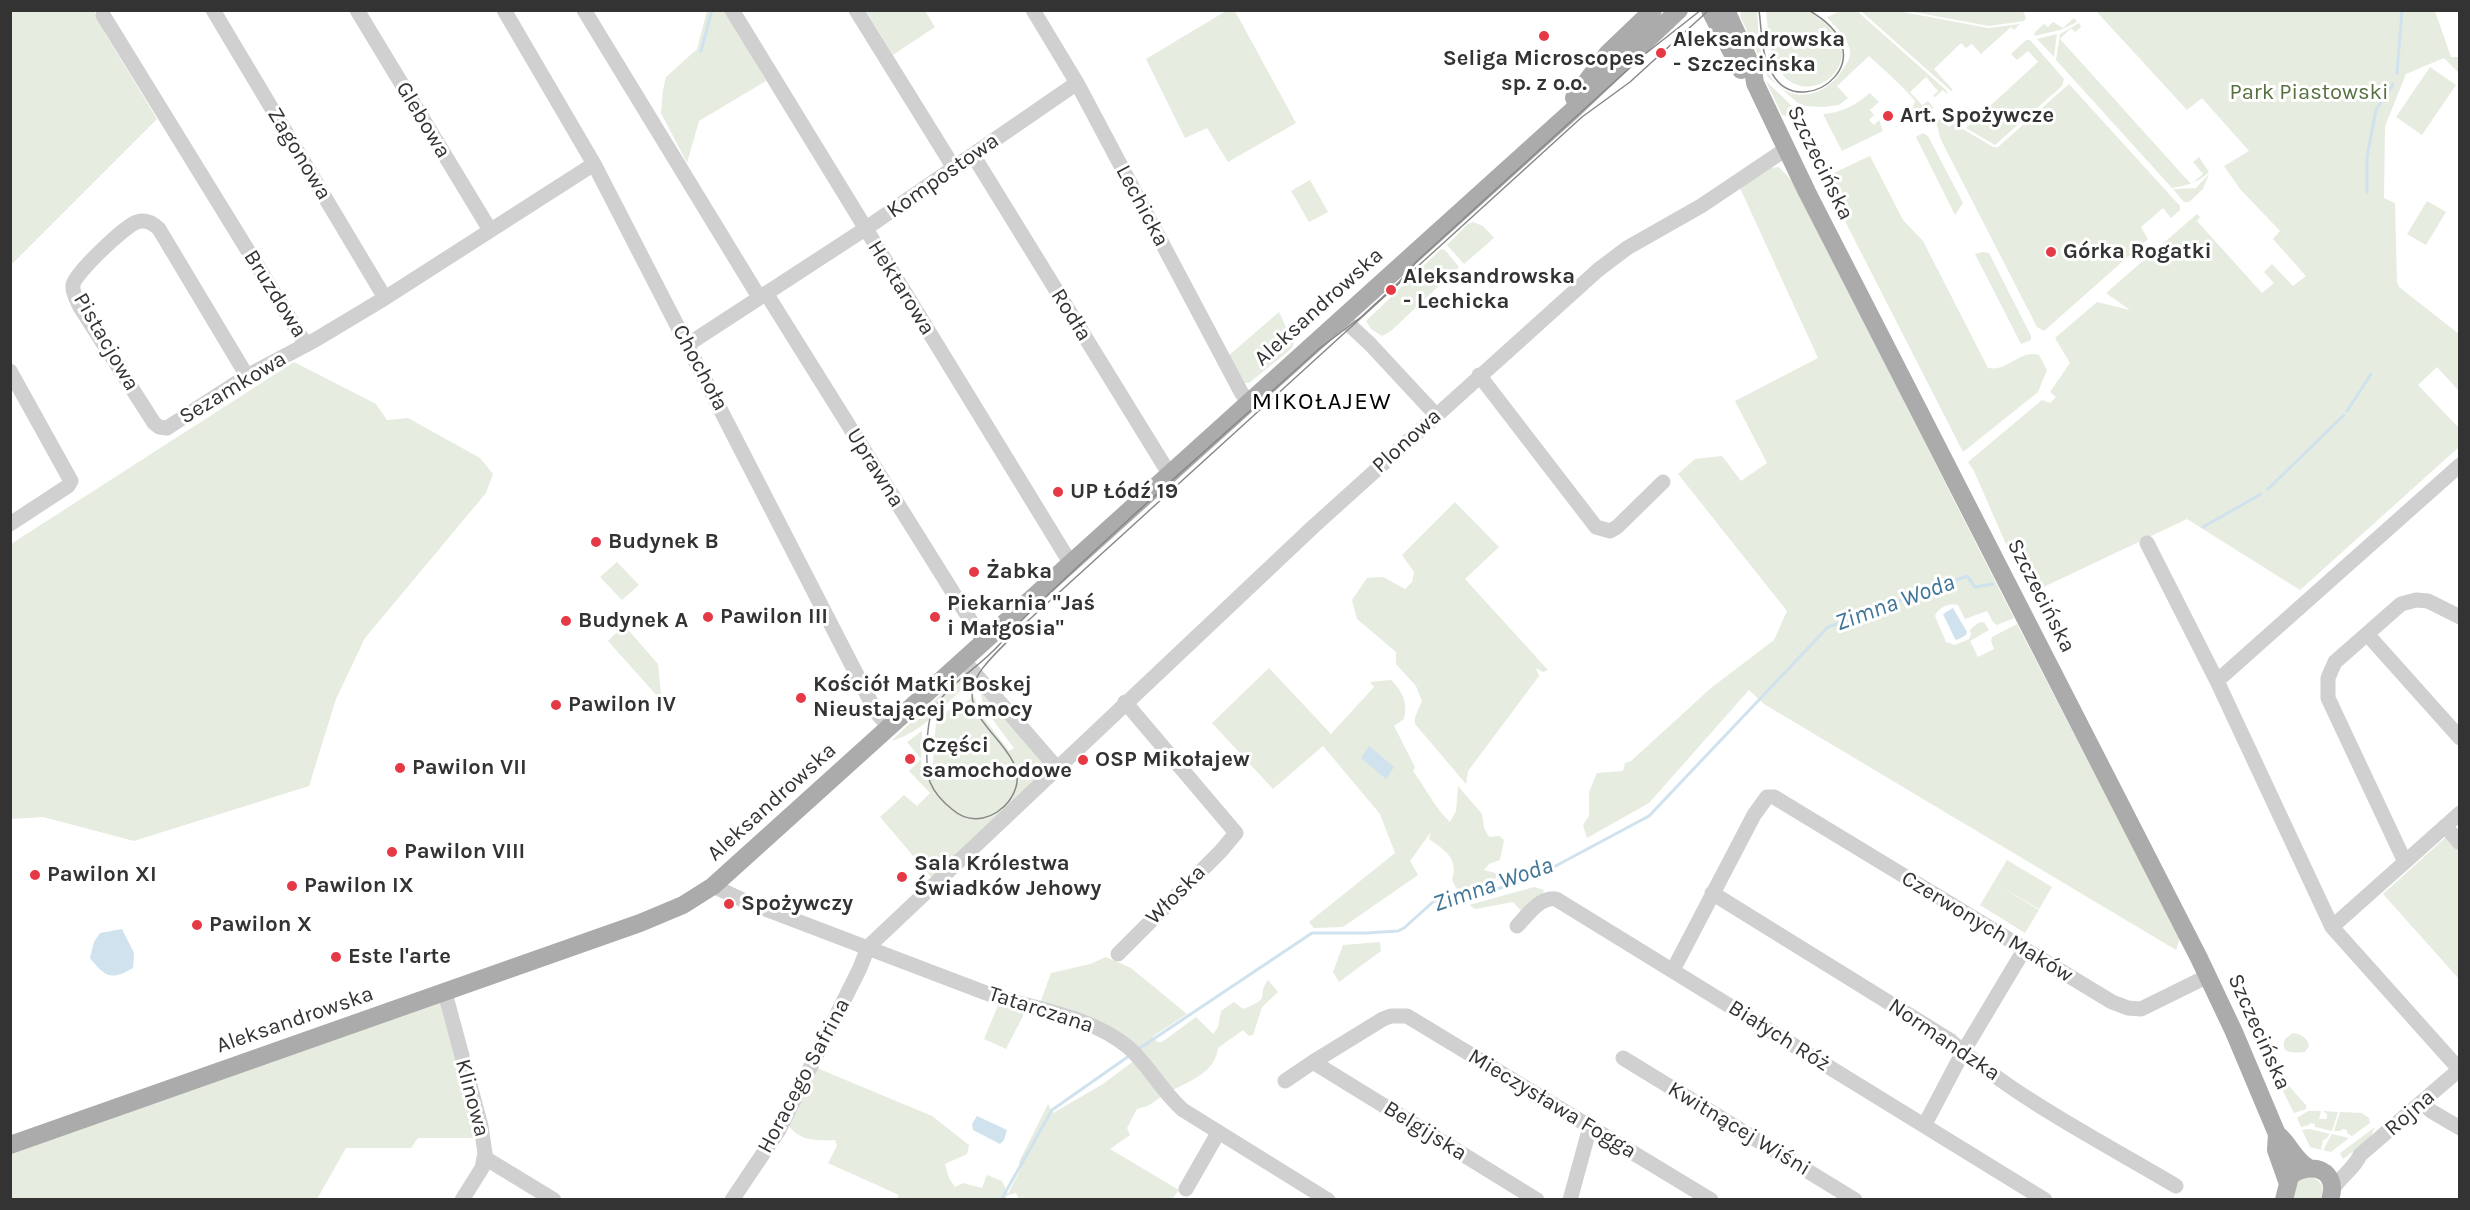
<!DOCTYPE html>
<html>
<head>
<meta charset="utf-8">
<style>
	body { margin:0 }
	#map { position:relative; width:2470px; height:1210px; overflow:hidden; background:#fff; font-family:Karla,sans-serif }
	canvas { display:block }
	.frame { position:absolute; inset:0; border:12px solid #333; pointer-events:none }
</style>
</head>
<body>
<div id="map">
<canvas width="2470" height="1210"></canvas>
<div class="frame"></div>
</div>
<script>
const context = document.querySelector('canvas').getContext('2d');
context.lineJoin = 'round';
function paint(path, color) { context.fillStyle = color; context.fill(path, 'evenodd'); }
function trace(path, color, width, dash) { context.strokeStyle = color; context.lineWidth = width; context.lineCap = dash ? 'butt' : 'round'; context.setLineDash(dash || []); context.stroke(path); }
function label(font, color, halo, rows, align = 'center') {
  context.font = font + ' Karla,sans-serif'; context.lineWidth = 6; context.setLineDash([]); context.textBaseline = 'middle'; context.strokeStyle = halo; context.fillStyle = color; for (const [text, x, y, turn = 0] of rows) {
    context.save(); context.translate(x, y); context.rotate((+turn || 0) * Math.PI / 180); context.textAlign = isNaN(turn) ? turn : align; if (halo) context.strokeText(text, 0, 0); context.fillText(text, 0, 0); context.restore();
  }
}
const green = new Path2D(`
	M10 11H94L106 35 157 119 11 265Z
	M707 11H726L766 81 699 121 687 163 661 113 663 90 666 77 697 49Z
	M866 11H925L935 27 893 55Z
	M1226 11H1235L1296 123 1228 162 1207 128 1185 138 1146 59Z
	M1766 11C1778 10 1791 8 1803 10 1811 12 1820 19 1826 24 1875 65 1798 120 1774 60 1768 45 1768 27 1766 11Z
	M1857 11 1946 90 1948 95 1943 90 1935 97 1933 96 1938 91 1926 77 1910 92 1922 105 1928 101 1934 108 1926 112 1923 110 1910 117 1915 101C1902 85 1885 71 1869 56L1837 86 1848 98 1839 105 1824 107 1805 106 1798 103 1768 77 1740 16 1741 12 1757 11C1759 31 1758 56 1769 74 1788 107 1826 97 1843 69 1847 63 1850 59 1850 52 1849 38 1835 27 1827 17L1840 11Z
	M1861 11H1898L1988 28 2020 24 2014 30 2011 27 1981 54 1972 44 1966 48 1961 43 1934 69 1953 90 1951 91Z
	M1908 11H2023L2026 18 2024 21 1989 26Z
	M2096 11H2435L2451 57H2459V73L2444 58 2406 74 2385 126 2384 198 2395 203 2397 282 2399 287 2459 334V391L2437 367 2418 385 2459 428V447L2300 590 2187 519 2031 593 2005 542 1974 471 1968 462 2042 400 2050 403 2056 397 2050 392 2070 363 2055 338 2097 302 2130 310 2106 293 2197 214 2200 217 2197 221 2262 293 2274 283 2264 272 2272 264 2293 286 2306 276 2273 239 2280 231 2240 189 2224 166 2249 151 2202 98 2187 110Z
	M2074 18 2077 22 2060 30 2034 36 2035 32 2044 24 2048 27 2053 22 2063 28Z
	M2079 23 2081 27 2075 32 2071 28 2060 39 2191 184 2203 174 2193 162 2199 157 2209 172C2197 183 2189 185 2172 188L2056 60 2060 34Z
	M2057 34 2054 57 2037 39Z
	M2026 40H2030L2064 79 2062 86 1995 145 1966 128 2038 62 2028 51 2017 60 2011 54Z
	M2430 67 2456 85 2422 135 2396 117Z
	M1766 81 1796 110 1786 116 1782 115Z
	M2069 84 2180 206V210L2171 218 2163 208 2141 227 2148 239 2044 331 2037 327 1941 140 1936 122 1944 115 1952 117 1946 123 1949 127 1956 122 1963 129 1993 147H1998Z
	M1870 93 1879 102 1870 110 1874 115 1869 120 1874 125 1879 120 1883 131 1842 151 1823 114C1841 113 1856 105 1870 93Z
	M1923 133 1928 136 1963 203 1955 215 1916 137Z
	M1870 156 1903 220 1923 241 1988 368C2008 372 2020 349 2039 355L2047 370 2038 392 1963 452 1823 178Z
	M1779 167 1793 182C1868 327 1939 473 2014 618L1997 625 1993 622 1987 611 1965 619 1958 605C1950 602 1937 608 1935 616L1946 642 1955 645 1969 639 1971 635 1970 630 1978 623 1984 622 1989 630 1970 641 1978 657 1994 649 1991 641 1992 637 2017 624 2180 938 2176 950 1764 704 1749 690 1649 803 1587 838 1583 825 1589 816V792L1597 773 1623 771 1625 763 1631 761 1711 688 1774 640 1787 611 1678 474 1695 459 1722 456 1741 481 1767 463 1735 401 1818 358 1740 188 1768 168Z
	M2209 174 2203 189 2189 202H2184L2173 189 2196 188Z
	M1310 180 1328 212 1309 222 1291 191Z
	M2427 201 2446 212 2426 245 2407 234Z
	M1473 222 1483 226 1494 238 1464 264 1447 245 1468 224Z
	M1441 249 1445 250 1459 267 1391 331 1382 336 1371 329 1366 321Z
	M1982 252 1989 253 2031 336V340L2021 344 1975 254Z
	M1279 312 1294 344 1291 349 1249 383H1244L1228 356Z
	M294 362 376 404 387 420 408 418 480 458 493 474 486 493 365 638 336 699 309 786 134 841 43 817 11 819V544Z
	M1455 502 1499 547 1465 579 1548 670 1543 672 1536 668 1539 676 1468 771 1466 784 1415 724V717L1422 701 1416 686 1396 664V652L1357 619 1352 600 1367 578 1383 577 1405 589 1412 582 1414 572 1402 555Z
	M617 562 639 585 622 600 600 577Z
	M624 625 658 664 661 694 658 697 608 641Z
	M1269 668 1331 734 1374 687 1370 682 1391 680C1403 691 1408 704 1404 719L1394 726 1415 767 1413 771C1426 788 1434 807 1450 822L1456 811 1458 786 1482 814 1484 828 1489 837 1499 836 1504 840 1500 860 1489 864 1484 870 1499 874 1485 889 1476 894 1456 888 1452 880C1459 859 1445 850 1429 839L1431 832 1410 861 1418 875 1343 927 1314 928 1309 922 1395 853 1380 814 1323 746 1273 789 1212 723Z
	M966 671 956 683 968 673 973 679C949 700 923 733 891 741Z
	M980 688 1045 764V770L933 879 880 817 904 795 917 806 930 793 909 771 921 759 907 742 922 731 921 768 933 764 936 722 956 703 960 706 974 696 980 713 1009 751 1014 748 983 707Z
	M2446 837 2459 852V979L2383 894Z
	M2007 860 2052 887 2039 909 1995 883 2039 910 2025 933 1980 905Z
	M1534 887 1544 890 1541 896 1524 914 1513 902 1475 909 1469 905Z
	M1380 942 1381 951 1339 982 1333 972 1343 945Z
	M1106 957 1131 968 1187 1014 1152 1037 1158 1042H1162L1196 1017 1213 1034 1218 1027 1221 1011 1234 1002 1243 1009C1274 997 1255 998 1268 980L1278 992 1262 1007 1253 1035 1249 1036 1243 1030 1218 1048C1215 1076 1182 1083 1162 1096 1151 1104 1152 1105 1137 1109L1127 1128 1130 1135 1110 1149 1179 1190 1172 1199 1019 1200 1016 1193 1008 1195 1005 1199H896L899 1195 828 1163 837 1146 835 1140C818 1141 799 1141 789 1126L817 1068 932 1116 969 1145 967 1154 945 1164 949 1178 955 1187 963 1183 982 1188 987 1175 1002 1181 1008 1194 1021 1168 1019 1162 1048 1104 1053 1113 1103 1084 1143 1054 1039 1006 1051 973 1090 964Z
	M443 999 479 1138H418L411 1148H346L317 1199 11 1200V1153Z
	M999 1003 1025 1012 1006 1049 984 1039Z
	M2293 1033C2301 1034 2308 1038 2309 1046L2305 1052C2294 1053 2279 1054 2285 1039Z
	M2274 1073 2278 1074 2306 1105V1109L2294 1113Z
	M2308 1111H2321L2319 1119H2327V1114L2323 1111 2338 1112 2332 1131 2315 1127V1124L2310 1123 2309 1125 2301 1127 2297 1118Z
	M2340 1112 2362 1113 2369 1118 2370 1123 2352 1136 2347 1133V1130L2342 1129 2341 1131H2334Z
	M2375 1127 2369 1140 2343 1159 2340 1153Z
	M2310 1129 2330 1134 2325 1140 2323 1139 2321 1150 2310 1147 2302 1130Z
	M2332 1134 2349 1138 2331 1152 2323 1150Z
	M2306 1175C2319 1179 2327 1185 2320 1199L2293 1200 2296 1179Z`);
const water = new Path2D(`
	M1953 608 1967 632 1966 635 1957 640 1955 639 1943 614Z
	M1369 746 1394 767 1386 779 1361 758Z
	M122 929 134 953 133 968C111 981 105 977 90 958L94 942 100 933Z
	M977 1116 1007 1130 1004 1140 1000 1144 973 1130 972 1124Z`);
const stream = new Path2D(`
	M701 51 712 10
	M2397 73 2402 10
	M2367 192V157L2376 110 2393 84
	M2347 411 2371 374
	M2268 489 2344 415
	M2203 527 2261 494
	M1137 1050 1312 933H1366L1398 931 1404 928 1434 901 1462 900 1535 877 1649 816 1828 627 1967 576 1975 587 1993 584
	M1001 1200 1052 1110 1129 1056`);
const minor = new Path2D(`
	M213 10 385 298
	M357 10 490 230
	M504 10 594 164 876 712 890 728
	M584 10 759 297
	M732 10 1071 564
	M856 10 954 168
	M1033 10 1077 83 1241 392 1249 403
	M103 15 306 345
	M973 155 1170 475
	M766 293 984 642
	M1342 318 1370 344 1436 415
	M687 345 865 229 1077 83
	M10 371 71 481 68 486 10 524
	M1479 375 1596 527 1610 531 1617 527 1663 482
	M247 376 159 229C153 223 146 219 137 222 126 225 75 273 73 285 72 293 77 300 80 307L154 423 159 427 167 428 247 376 315 340 385 298 594 164
	M2147 543 2217 681
	M2367 634 2460 738
	M964 661 1056 767
	M2445 826 2460 843
	M2405 862 2328 698V678L2335 662 2401 604 2416 600 2428 601 2460 617
	M713 886 747 902 986 993C1032 1009 1089 1015 1128 1047 1149 1065 1161 1091 1183 1110L1328 1200
	M1712 893 1951 1041C2015 1098 2102 1142 2176 1186
	M1517 926C1527 916 1540 896 1556 899L2045 1200
	M2332 927 2460 813
	M1118 954 1221 851 1236 833 1125 702
	M1673 970 1754 815 1767 797H1774L2112 1002 2128 1008 2141 1009 2208 976
	M445 993 481 1126 485 1153 482 1168 462 1200
	M1623 1058 1855 1200
	M2459 1069 2332 927 2217 681 2460 465
	M1285 1081 1313 1062
	M2422 1103 2431 1111 2460 1128
	M1925 1124 1963 1052 2024 950
	M485 1158 554 1200
	M1186 1189 1218 1133
	M2332 1190C2340 1177 2355 1168 2360 1155L2460 1069
	M732 1200 779 1130 860 968 868 947 1314 526 1598 270 1627 248 1701 206 1786 149
	M1537 1200 1313 1062 1383 1019 1391 1016H1407L1711 1200
	M1570 1200 1590 1127`);
const major = new Path2D(`
	M1710 10 1741 70
	M1726 10 1753 69 1755 83 1807 192 2199 958 2234 1032 2277 1134C2290 1144 2294 1160 2309 1168
	M1574 98 1608 53 1653 10
	M2277 1134 2276 1150 2287 1181
	M10 1145 640 923 683 905 713 886 1573 110 1679 10
	M2284 1200 2290 1176C2311 1160 2340 1170 2330 1200`);
const tram = new Path2D(`
	M1701 10 1645 54 1417 261 1399 282 1361 317 1320 348C1221 438 1119 525 1023 619 1012 629 1003 642 992 652 975 669 944 689 933 710 926 723 925 767 930 782 934 792 944 803 953 810 961 817 972 820 983 818 993 816 1003 809 1009 801 1041 757 970 732 972 692 973 670 1006 645 1020 628L1582 117 1630 82 1709 10
	M1759 10C1762 33 1761 59 1775 78 1806 121 1891 56 1808 10`);
const markers = [
	[1544,36,6,"#e63946"],
	[1661,53,6,"#e63946"],
	[1888,116,6,"#e63946"],
	[2051,252,6,"#e63946"],
	[1391,290,6,"#e63946"],
	[1058,492,6,"#e63946"],
	[596,542,6,"#e63946"],
	[974,572,6,"#e63946"],
	[708,617,6,"#e63946"],
	[935,617,6,"#e63946"],
	[566,621,6,"#e63946"],
	[801,698,6,"#e63946"],
	[556,705,6,"#e63946"],
	[910,759,6,"#e63946"],
	[1083,760,6,"#e63946"],
	[400,768,6,"#e63946"],
	[392,852,6,"#e63946"],
	[35,875,6,"#e63946"],
	[902,877,6,"#e63946"],
	[292,886,6,"#e63946"],
	[729,904,6,"#e63946"],
	[197,925,6,"#e63946"],
	[336,957,6,"#e63946"]
];
const poiNames = [
	["Aleksandrowska",1673,40],
	["- Szczecińska",1673,65],
	["Seliga Microscopes",1544,59,"center"],
	["sp. z o.o.",1544,84,"center"],
	["Art. Spożywcze",1900,116],
	["Górka Rogatki",2063,252],
	["Aleksandrowska",1403,277],
	["- Lechicka",1403,302],
	["UP Łódź 19",1070,492],
	["Budynek B",608,542],
	["Żabka",986,572],
	["Piekarnia \"Jaś",947,604],
	["i Małgosia\"",947,629],
	["Pawilon III",720,617],
	["Budynek A",578,621],
	["Kościół Matki Boskej",813,685],
	["Nieustającej Pomocy",813,710],
	["Pawilon IV",568,705],
	["Części",922,746],
	["samochodowe",922,771],
	["OSP Mikołajew",1095,760],
	["Pawilon VII",412,768],
	["Pawilon VIII",404,852],
	["Sala Królestwa",914,864],
	["Świadków Jehowy",914,889],
	["Pawilon XI",47,875],
	["Pawilon IX",304,886],
	["Spożywczy",741,904],
	["Pawilon X",209,925],
	["Este l'arte",348,957]
];
const parkNames = [
	["Park Piastowski",2309,93]
];
const streetNames = [
	["Glebowa",423,120,59],
	["Zagonowa",299,154,59],
	["Szczecińska",1820,163,64],
	["Kompostowa",943,176,-35],
	["Lechicka",1142,206,62],
	["Hektarowa",901,288,58],
	["Bruzdowa",275,294,58],
	["Aleksandrowska",1319,307,-42],
	["Rodła",1071,315,58],
	["Pistacjowa",106,342,60],
	["Chochoła",700,368,62],
	["Sezamkowa",233,388,-31],
	["Plonowa",1407,441,-42],
	["Uprawna",875,468,58],
	["Szczecińska",2041,596,63],
	["Aleksandrowska",772,802,-42],
	["Włoska",1176,895,-45],
	["Czerwonych Maków",1987,927,31],
	["Tatarczana",1041,1010,18],
	["Aleksandrowska",295,1020,-19],
	["Szczecińska",2259,1032,66],
	["Białych Róż",1779,1036,32],
	["Normandzka",1944,1040,34],
	["Horacego Safrina",804,1076,-62],
	["Klinowa",472,1098,75],
	["Mieczysława Fogga",1552,1104,31],
	["Rojna",2410,1113,-41],
	["Kwitnącej Wiśni",1739,1129,31],
	["Belgijska",1425,1131,32]
];
const neighbourhoodNames = [
	["MIKOŁAJEW",1322,402]
];
const waterNames = [
	["Zimna Woda",1895,603,-20],
	["Zimna Woda",1493,885,-19]
];
paint(green, '#e6ecdf');
paint(water, '#cfe2ee');
trace(stream, '#cfe2ee', 3);
trace(minor, '#d0d0d0', 15);
trace(major, '#ababab', 18);
trace(tram, '#888', 1.5);
for (const [x, y, r, color] of markers) { const dot = new Path2D(); dot.arc(x, y, r, 0, 2 * Math.PI); context.fillStyle = color; context.fill(dot); trace(dot, '#fff', 2); }
label('bold 22px', '#333', '#fff', poiNames, 'left');
label('22px', '#56703f', '#fff', parkNames);
label('22px', '#333', '#fff', streetNames);
context.letterSpacing = '1.5px';
label('24px', '#000', '#fff', neighbourhoodNames);
context.letterSpacing = '0px';
label('italic 24px', '#3f7597', '#fff', waterNames);
</script>
</body>
</html>
